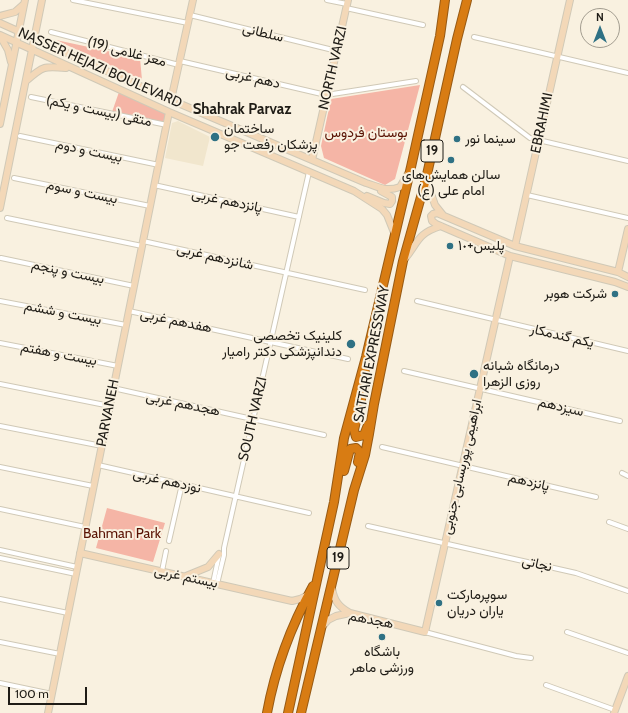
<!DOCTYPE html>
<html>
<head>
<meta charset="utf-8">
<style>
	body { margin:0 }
	#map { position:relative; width:628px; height:713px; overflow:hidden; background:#f9f1e0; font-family:Cabin,sans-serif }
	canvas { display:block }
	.north { position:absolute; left:580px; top:8px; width:40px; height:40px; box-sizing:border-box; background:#f9f1e0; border:1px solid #a29c8f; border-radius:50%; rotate:0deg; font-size:11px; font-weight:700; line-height:16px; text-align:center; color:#1f1c16 }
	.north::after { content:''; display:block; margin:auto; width:14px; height:18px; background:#2f7184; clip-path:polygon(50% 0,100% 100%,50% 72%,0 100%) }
	.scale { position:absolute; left:8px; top:687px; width:79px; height:18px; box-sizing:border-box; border:2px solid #1f1c16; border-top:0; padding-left:5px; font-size:12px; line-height:14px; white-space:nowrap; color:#1f1c16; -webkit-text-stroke:3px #f9f1e0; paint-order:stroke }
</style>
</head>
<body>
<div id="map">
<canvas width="628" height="713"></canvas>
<div class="north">N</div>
<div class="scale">100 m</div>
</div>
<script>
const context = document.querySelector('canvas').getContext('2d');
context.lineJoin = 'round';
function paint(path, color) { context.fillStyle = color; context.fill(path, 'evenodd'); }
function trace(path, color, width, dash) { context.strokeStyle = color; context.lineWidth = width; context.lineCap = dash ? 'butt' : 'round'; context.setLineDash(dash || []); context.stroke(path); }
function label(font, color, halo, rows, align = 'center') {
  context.font = font + ' Cabin,Vazirmatn,sans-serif'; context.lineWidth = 4; context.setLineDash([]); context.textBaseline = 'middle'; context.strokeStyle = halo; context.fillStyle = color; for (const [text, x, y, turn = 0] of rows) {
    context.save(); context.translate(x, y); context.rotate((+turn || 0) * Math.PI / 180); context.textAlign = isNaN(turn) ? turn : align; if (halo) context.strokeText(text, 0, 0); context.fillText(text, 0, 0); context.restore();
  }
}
const built = new Path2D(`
	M178 121 210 137 203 166 165 158 172 123Z`);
const green = new Path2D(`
	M56 40 140 58 142 80Z
	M420 85 395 179 385 185 324 158 321 146 331 99Z
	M119 92 166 111 163 123 112 112Z
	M107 508 165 523 153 562 96 548Z`);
const street = new Path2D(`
	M73 0 188 23
	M327 0 347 4
	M346 8 423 25
	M190 15 337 51
	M51 32 179 65
	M474 37 628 73
	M180 61 326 95 416 81
	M463 87 530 138 628 161
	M31 97 167 125
	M20 136 159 165
	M14 178 150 206
	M154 185 299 217
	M527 195 628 218
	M7 218 142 246
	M143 241 365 290
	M1 258 134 286
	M0 301 126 325
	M417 301 628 351
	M129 311 348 359
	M0 343 118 366
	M404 371 620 421
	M0 384 110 406
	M113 388 324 435
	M0 426 102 446
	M382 447 596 497
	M98 465 309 513
	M0 467 93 486
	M622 473 628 476
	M0 509 85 527
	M609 522 628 529
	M368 526 576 573 628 591
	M169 541 182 484
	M0 550 77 567
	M0 558 76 574
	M162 571 166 551
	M213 583 219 555
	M217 584 224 555V548L309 172
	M0 599 68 613
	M425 632 516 656 531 658
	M567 632 628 653
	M0 642 60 654
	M0 683 52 694
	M546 685 615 710`);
const secondary = new Path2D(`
	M0 16 15 12 24 4
	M0 23 171 100 366 183C379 187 386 192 400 187L407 175
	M0 35 169 112 354 191 382 209 387 215 395 235
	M0 36 8 50 11 62
	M26 81C43 66 44 66 66 68
	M171 100 193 0
	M0 124 25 0
	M312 160 348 0
	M426 179 435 205 443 215
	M367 196 384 203 390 204 392 201V197L381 191
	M0 208 42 0
	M515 246 570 0
	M404 260C419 242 416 234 441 226
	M618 272 628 229
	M628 277 618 272 515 246 437 213 433 214 431 216 432 221 436 224 510 256 615 282 628 287
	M80 553 292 601 300 599 308 595
	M186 576 208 567 219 554
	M332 588C334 601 339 607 350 613
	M321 628 328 620 336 616 350 613 425 632 510 256
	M48 713 169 112
	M614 713 628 676`);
const highway = new Path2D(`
	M365 372 364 386 354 430 356 437 364 435 368 425
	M344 471 350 449 356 448 360 452 358 462
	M267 713C275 669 291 626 313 586
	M288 713 334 502 344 438 366 357 411 167 440 36 445 0
	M301 713 354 490 365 455 369 434 374 404 403 261 426 179 457 39 467 0`);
const markers = [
	[215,137,5,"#2f7184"],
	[457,139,4,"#2f7184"],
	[451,160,4,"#2f7184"],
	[450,246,4,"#2f7184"],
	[615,294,4,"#2f7184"],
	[351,344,5,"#2f7184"],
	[474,374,5,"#2f7184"],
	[439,603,4,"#2f7184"],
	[382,637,4,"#2f7184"]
];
const shields = [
	[432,151,22],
	[338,558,22]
];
const shieldNames = [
	["19",432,151],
	["19",338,558]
];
const streetNames = [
	["سلطانی",263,33,14],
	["معز غلامی (19)",127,52,15],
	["NASSER HEJAZI BOULEVARD",100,68,24],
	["NORTH VARZI",333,68,-77],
	["دهم غربی",253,78,13],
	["متقی (بیست و یکم)",99,111,12],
	["EBRAHIMI",542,123,-78],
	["بیست و دوم",89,151,12],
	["بیست و سوم",82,192,12],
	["پانزدهم غربی",227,201,12],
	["شانزدهم غربی",215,257,13],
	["بیست و پنجم",68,272,12],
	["بیست و ششم",63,313,11],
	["هفدهم غربی",176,321,12],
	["یکم گندمکار",562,336,13],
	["بیست و هفتم",59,354,11],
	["SATTARI EXPRESSWAY",372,354,-79],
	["هجدهم غربی",183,404,12],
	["سیزدهم",561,407,13],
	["PARVANEH",108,413,-79],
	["SOUTH VARZI",253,419,-77],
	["ابراهیمی پوربسابی جنوبی",462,467,-77],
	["نوزدهم غربی",167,481,13],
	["پانزدهم",529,482,13],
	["نجاتی",537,564,13],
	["بیستم غربی",186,577,12],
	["هجدهم",371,620,11]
];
const poiNames = [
	["ساختمان",224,129],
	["پزشكان رفعت جو",224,145],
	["سینما نور",465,139],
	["سالن همایش‌های",451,175,"center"],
	["امام علی (ع)",451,191,"center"],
	["پلیس+١٠",458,246],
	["شرکت هوبر",607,294,"right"],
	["کلینیک تخصصی",342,336,"right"],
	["دندانپزشکی دکتر رامیار",342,352,"right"],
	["درمانگاه شبانه",483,366],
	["روزی الزهرا",483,382],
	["سوپرمارکت",447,595],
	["یاران دریان",447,611],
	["باشگاه",382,652,"center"],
	["ورزشی ماهر",382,668,"center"]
];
const parkNames = [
	["بوستان فردوس",366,133],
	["Bahman Park",122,534]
];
const neighbourhoodNames = [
	["Shahrak Parvaz",242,110]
];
paint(built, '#f1e6cd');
paint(green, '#f5b5a6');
trace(street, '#d0c9b7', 6);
trace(secondary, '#d0c9b7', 8);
trace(highway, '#975a14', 10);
trace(street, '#fff', 4);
trace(secondary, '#f3d8b8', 6);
trace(highway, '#d87c13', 8);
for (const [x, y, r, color] of markers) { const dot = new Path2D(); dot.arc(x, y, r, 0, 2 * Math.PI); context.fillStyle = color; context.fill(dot); trace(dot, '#f9f1e0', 1.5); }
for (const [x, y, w] of shields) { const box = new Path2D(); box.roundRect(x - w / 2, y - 11, w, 22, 3); context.fillStyle = '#f9f1e0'; context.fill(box); trace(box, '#1f1c16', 1); }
label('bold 13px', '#1f1c16', null, shieldNames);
label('14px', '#1f1c16', '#f9f1e0', streetNames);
label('14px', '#1f1c16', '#f9f1e0', poiNames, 'left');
label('14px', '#591203', '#f9f1e0', parkNames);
label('bold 15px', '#1f1c16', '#f9f1e0', neighbourhoodNames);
</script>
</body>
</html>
